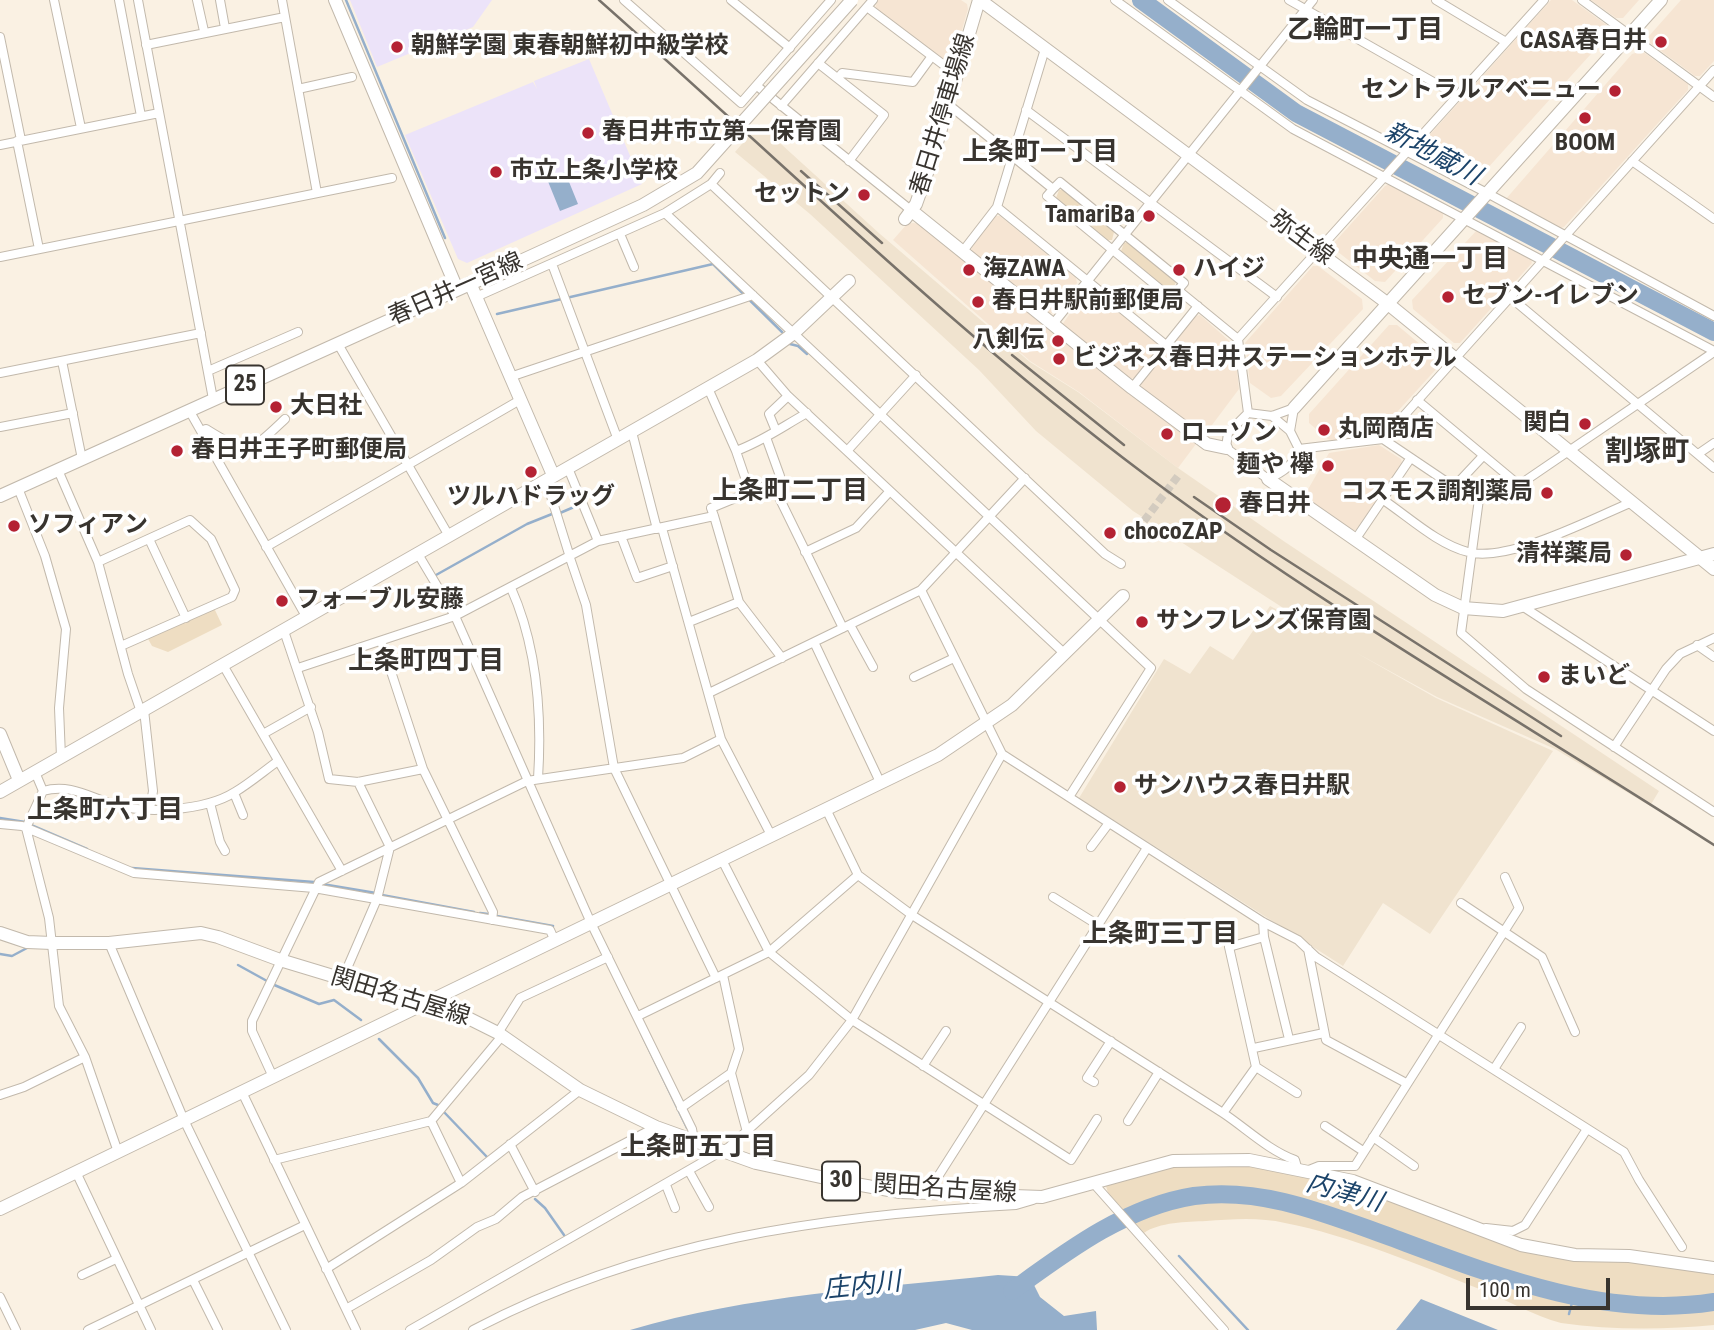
<!DOCTYPE html>
<html>
<head>
<meta charset="utf-8">
<style>
	body { margin:0 }
	#map { position:relative; width:1714px; height:1330px; overflow:hidden; background:#faf1e3; font-family:"Roboto Condensed",sans-serif }
	canvas { display:block }
	.scale { position:absolute; left:1466px; top:1278px; width:144px; height:32px; box-sizing:border-box; border:4px solid #38342f; border-top:0; padding-left:9px; font-size:21px; line-height:24px; white-space:nowrap; color:#38342f; -webkit-text-stroke:5px #fff; paint-order:stroke }
</style>
</head>
<body>
<div id="map">
<canvas width="1714" height="1330"></canvas>
<div class="scale">100 m</div>
</div>
<script>
const context = document.querySelector('canvas').getContext('2d');
context.lineJoin = 'round';
function paint(path, color) { context.fillStyle = color; context.fill(path, 'evenodd'); }
function trace(path, color, width, dash) { context.strokeStyle = color; context.lineWidth = width; context.lineCap = dash ? 'butt' : 'round'; context.setLineDash(dash || []); context.stroke(path); }
function label(font, color, halo, rows, align = 'center') {
  context.font = font + ' "Roboto Condensed","Noto Sans JP",sans-serif'; context.lineWidth = 7; context.setLineDash([]); context.textBaseline = 'middle'; context.strokeStyle = halo; context.fillStyle = color; for (const [text, x, y, turn = 0] of rows) {
    context.save(); context.translate(x, y); context.rotate((+turn || 0) * Math.PI / 180); context.textAlign = isNaN(turn) ? turn : align; if (halo) context.strokeText(text, 0, 0); context.fillText(text, 0, 0); context.restore();
  }
}
const commercial = new Path2D(`
	M878 0H961L967 4 968 9 953 61 949 63 875 8Z
	M1551 0H1572L1608 26 1609 34 1476 181 1472 182 1418 154 1416 150Z
	M1591 0H1639L1623 18H1616Z
	M1681 0H1714V61L1700 76H1695L1650 43 1649 36Z
	M1642 51 1688 84V90L1564 227 1558 229 1505 200 1632 54Z
	M1389 184 1443 213V218L1385 282 1375 281 1333 248V244L1385 186Z
	M995 216H1000L1076 278 1077 283 1053 313 1048 314 972 251 971 247Z
	M913 223 920 224 1121 388 1196 444 1178 468 1079 392 1030 361 893 240 907 224Z
	M1477 230 1531 259 1532 263 1460 343H1454L1413 309 1412 300Z
	M1313 266H1318L1362 299 1363 309 1281 396 1271 398 1250 383 1245 343Z
	M1090 289 1159 344V348L1134 378 1129 379 1062 325 1086 290Z
	M1200 315 1234 345 1239 389 1206 433 1202 434 1142 389 1141 384 1195 316Z
	M1389 325H1397L1439 360V366L1377 434 1334 441 1328 439 1309 423V414Z
	M1379 445 1401 459 1402 463 1356 530H1352L1303 498 1329 453Z`);
const built = new Path2D(`
	M759 124 880 234 1030 362 1078 392 1178 468 1285 542 1659 791 1650 806 1555 749 1437 697 1355 652 1436 698 1553 751 1430 934 1383 903 1343 966 1079 798 1164 659 1190 674 1210 646 1233 660 1270 606 1322 633 1133 511 1036 431 979 370 810 214 735 152Z`);
const education = new Path2D(`
	M350 0H492L473 27 377 67Z
	M589 59 642 184 467 263 458 259 405 135 533 82 537 89 534 81Z`);
const green = new Path2D(`
	M1059 190H1063L1114 232 1112 240H1107L1056 198Z
	M1129 242 1176 282 1173 289 1168 290 1121 251 1124 243Z
	M214 608 222 625 168 652 152 646 147 637Z
	M1187 1163 1261 1165 1351 1184 1487 1238 1714 1270V1325C1664 1330 1610 1330 1561 1323 1534 1316 1507 1300 1482 1290 1422 1266 1348 1235 1285 1223 1260 1217 1232 1219 1206 1221 1187 1222 1159 1222 1144 1233L1108 1193 1106 1186Z`);
const water = new Path2D(`
	M565 172 578 204 560 211 547 179Z
	M998 1275 1030 1277 1040 1297 1064 1316 1096 1311 1097 1330H972L946 1323 915 1330H630C749 1295 875 1288 998 1275Z
	M1421 1299 1498 1330H1396Z`);
const stream = new Path2D(`
	M346 0 445 238
	M497 314 713 264 782 332
	M790 344 798 346 807 354
	M560 513 581 504
	M436 575 527 524 552 514
	M0 818 25 822
	M31 825 87 849
	M132 868 314 882
	M322 884 376 893
	M382 895 474 912
	M480 913 488 914
	M497 916 553 926
	M0 954 12 956 27 948
	M238 965 267 981
	M272 984 319 1004 334 1000 361 1020
	M641 1033 687 1128
	M379 1039 418 1078 433 1103 438 1105
	M443 1111 487 1157
	M535 1199 545 1208 564 1235
	M1179 1256 1248 1330
	M1569 1314 1574 1295`);
const river = new Path2D(`
	M1141 0 1296 113 1714 332
	M1012 1291C1067 1251 1125 1207 1194 1196 1261 1187 1324 1213 1385 1235 1488 1273 1602 1320 1714 1302`);
const streetTunnel = new Path2D(`
	M1144 521 1178 476`);
const street = new Path2D(`
	M54 0 81 128
	M119 0 141 116
	M138 0 213 399
	M197 0 204 31
	M220 0 225 28
	M282 0 317 193
	M624 0 741 103 831 0
	M731 0 790 48
	M1115 0 1293 129 1714 351
	M1168 0 1307 100 1487 193 1714 316
	M1289 0 1458 96
	M1436 0 1506 42
	M1582 0 1714 97
	M867 7 957 75
	M0 37 21 140
	M146 45 285 17
	M818 63 884 115 849 161
	M838 78 842 73 913 82 932 56
	M757 86 912 211
	M298 89 352 77
	M949 105 1053 189 1060 182 1184 283 1171 298 1047 196 1053 189
	M781 106 873 0
	M1026 110 1277 297
	M17 141 39 249
	M0 145 159 113
	M1632 161 1714 219
	M711 184 1105 554 1121 564
	M997 207 1166 345
	M665 213 1151 668 1069 797
	M620 234 634 267
	M963 251 997 207 1045 49
	M0 257 392 178
	M552 264 618 440
	M1178 290 1238 339 1248 413
	M476 297 665 213 711 184 720 173
	M1510 297 1714 468
	M1053 324 1313 0
	M1238 339 1544 0
	M338 344 449 536
	M757 360 788 396 1065 654
	M62 361 82 459
	M208 371 298 332
	M0 373 201 333
	M510 377 753 295
	M708 388 736 451 750 492
	M1132 388 1198 306
	M1417 400 1519 485
	M189 410 307 618
	M1272 416 1290 431 1299 449C1294 465 1283 472 1268 479L1226 448 1228 433 1248 413 1272 416 1294 408 1290 431
	M0 427 73 413
	M201 431 206 429C249 456 250 452 285 419
	M776 431 769 414 788 396
	M632 432 657 529
	M1383 439 1466 495C1486 501 1502 497 1519 485L1714 352
	M767 440 780 476 773 485
	M1299 449 1383 439 1714 70
	M736 451C763 441 782 427 807 413
	M847 451 916 375
	M1698 454 1714 443
	M568 468 598 541
	M58 470 98 562 128 674 141 712
	M546 480 569 554
	M18 488 45 556 66 629 59 708 61 757
	M1453 488 1483 456
	M1382 499C1409 517 1437 544 1468 552 1508 563 1591 519 1630 503
	M1479 499 1461 633 1526 689 1714 812
	M714 516 739 602 782 658
	M662 528 721 739 771 835
	M621 536 637 578 673 566
	M149 539 186 618
	M1355 540 1410 459
	M266 547 520 400
	M805 552 856 528 890 491
	M418 554 455 616 591 923 692 1129 694 1140
	M570 558 586 605 614 768 716 978
	M98 562 190 520 211 539 235 590 232 597 121 646
	M511 588C537 646 542 716 538 779
	M921 590 1002 754 1263 922 1298 940 1316 957 1624 1152 1639 1180 1682 1247
	M1522 606 1714 731
	M689 622 739 602
	M850 625 873 667
	M284 631 318 732 329 779 358 782 423 769
	M381 641 423 769 493 912 492 920
	M814 642 880 782
	M1697 645 1714 657
	M223 665 342 871
	M298 668 455 616 598 541 714 516 711 508 772 483 843 628
	M914 677 954 658
	M709 693 921 590 1025 478
	M144 710 153 791 150 809
	M263 734 311 707
	M1614 747 1666 669 1680 654 1714 638
	M35 772 43 791
	M234 793 243 815
	M210 803 220 842 225 851
	M826 809 858 875 912 915 1223 1113C1247 1129 1268 1150 1295 1160L1297 1167
	M0 824 22 826 134 873 314 888 550 930 555 941
	M1091 847 1109 823
	M722 860 769 952 852 1020 1071 1160 1097 1119
	M1053 897 1098 925
	M1461 903 1542 957 1575 1032
	M1263 922 1264 937 1289 1039
	M109 943 184 1120 286 1330
	M1308 949 1326 1040 1406 1083
	M342 980 377 899 390 847 358 782
	M638 1016 769 952 858 875
	M498 1033 520 998 608 957
	M1254 1048 1324 1033
	M923 1066 946 1031
	M1256 1067 1297 1093
	M1494 1069 1521 1027
	M731 1073 747 1132
	M273 1077 252 1031V1021L319 882 527 781 683 758 721 739
	M1094 1082 1087 1078 1111 1041
	M242 1092 356 1330
	M0 1095 24 1087 85 1057
	M681 1108 731 1073 739 1049 723 975
	M1223 1113 1256 1067 1229 947 1264 937
	M431 1121 461 1183
	M1128 1121 1159 1072
	M1325 1126 1363 1151
	M1373 1137 1414 1166
	M510 1144 535 1192
	M118 1152 85 1057 59 1006 49 918 26 828 43 791C68 784 86 795 109 803 142 815 205 811 235 792 250 783 264 771 278 761
	M274 1160 431 1121 502 1036
	M1309 1170 1319 1166H1355L1519 908 1505 877
	M689 1171 709 1207
	M76 1172 151 1330
	M939 1175 1147 848
	M666 1185 675 1208
	M1095 1185 1224 1330
	M1486 1228 1513 1231 1525 1225 1587 1129
	M326 1269 461 1183 580 1090
	M82 1275 116 1259
	M193 1280 218 1330
	M0 1297 16 1330
	M346 1309 431 1260 477 1227 496 1219 522 1197 656 1127
	M88 1330 305 1225
	M410 1330 729 1147 809 1075 852 1020 1002 754
	M473 1330C643 1240 826 1215 1016 1205L1033 1200`);
const secondary = new Path2D(`
	M335 0 457 289
	M980 0 1387 303 1714 569
	M912 211 1132 388 1207 444 1226 448
	M905 219 916 204 933 156 979 0
	M470 283 553 475
	M1294 408 1661 0
	M1268 479 1435 595 1463 608 1503 611 1714 554
	M0 734 19 780
	M0 792 757 360 794 333 849 281
	M0 1209 938 755 1012 705 1123 596`);
const primary = new Path2D(`
	M0 496 490 275
	M0 933 27 942 52 943H109L201 933 218 937 280 960 462 1015 498 1033 580 1090 656 1127 756 1163 839 1181 900 1192 1042 1197 1173 1161 1249 1160 1353 1181 1521 1245 1575 1255 1629 1256 1714 1268`);
const rail = new Path2D(`
	M599 0C780 160 953 331 1147 476 1328 611 1525 723 1714 845
	M801 171 882 243
	M1012 355 1124 445
	M1194 497 1271 550 1561 736`);
const primaryBridge = new Path2D(`
	M490 275 643 205 697 173 852 0`);
const markers = [
	[1661,42,7,"#b42233"],
	[397,47,7,"#b42233"],
	[1615,91,7,"#b42233"],
	[1585,118,7,"#b42233"],
	[588,133,7,"#b42233"],
	[496,172,7,"#b42233"],
	[864,195,7,"#b42233"],
	[1149,216,7,"#b42233"],
	[969,270,7,"#b42233"],
	[1179,270,7,"#b42233"],
	[1448,297,7,"#b42233"],
	[978,302,7,"#b42233"],
	[1058,341,7,"#b42233"],
	[1059,359,7,"#b42233"],
	[276,407,7,"#b42233"],
	[1585,424,7,"#b42233"],
	[1324,430,7,"#b42233"],
	[1167,434,7,"#b42233"],
	[177,451,7,"#b42233"],
	[1328,466,7,"#b42233"],
	[531,472,7,"#b42233"],
	[1547,493,7,"#b42233"],
	[1223,505,9,"#b42233"],
	[14,526,7,"#b42233"],
	[1110,533,7,"#b42233"],
	[1626,555,7,"#b42233"],
	[282,601,7,"#b42233"],
	[1142,622,7,"#b42233"],
	[1544,677,7,"#b42233"],
	[1120,787,7,"#b42233"]
];
const shields = [
	[245,385,38],
	[841,1181,38]
];
const shieldNames = [
	["25",245,385],
	["30",841,1181]
];
const poiNames = [
	["CASA春日井",1647,42,"right"],
	["朝鮮学園 東春朝鮮初中級学校",411,47],
	["セントラルアベニュー",1601,91,"right"],
	["春日井市立第一保育園",602,133],
	["BOOM",1585,144,"center"],
	["市立上条小学校",510,172],
	["セットン",850,195,"right"],
	["TamariBa",1135,216,"right"],
	["海ZAWA",983,270],
	["ハイジ",1193,270],
	["セブン-イレブン",1462,297],
	["春日井駅前郵便局",992,302],
	["八剣伝",1044,341,"right"],
	["ビジネス春日井ステーションホテル",1073,359],
	["大日社",290,407],
	["関白",1571,424,"right"],
	["丸岡商店",1338,430],
	["ローソン",1181,434],
	["春日井王子町郵便局",191,451],
	["麺や 襷",1314,466,"right"],
	["コスモス調剤薬局",1533,493,"right"],
	["ツルハドラッグ",531,498,"center"],
	["春日井",1239,505],
	["ソフィアン",28,526],
	["chocoZAP",1124,533],
	["清祥薬局",1612,555,"right"],
	["フォーブル安藤",296,601],
	["サンフレンズ保育園",1156,622],
	["まいど",1558,677],
	["サンハウス春日井駅",1134,787]
];
const streetNames = [
	["春日井停車場線",944,115,-73],
	["弥生線",1301,239,37],
	["春日井一宮線",456,290,-24],
	["関田名古屋線",400,998,17],
	["関田名古屋線",945,1190,4]
];
const neighbourhoodNames = [
	["乙輪町一丁目",1365,31],
	["上条町一丁目",1040,153],
	["中央通一丁目",1430,260],
	["上条町二丁目",790,492],
	["上条町四丁目",426,662],
	["上条町六丁目",105,811],
	["上条町三丁目",1160,935],
	["上条町五丁目",698,1148]
];
const waterNames = [
	["新地蔵川",1432,155,28],
	["内津川",1344,1194,16],
	["庄内川",862,1287,-6]
];
const quarterNames = [
	["割塚町",1647,453]
];
paint(commercial, '#f6e5d3');
paint(built, '#f0e3cf');
paint(education, '#ece3f9');
paint(green, '#eeddc2');
paint(water, '#95afcb');
trace(stream, '#95afcb', 2.5);
trace(river, '#95afcb', 18);
trace(streetTunnel, '#d3cbbf', 8, [8, 4]);
trace(street, '#c2b9ac', 10);
trace(secondary, '#c2b9ac', 14);
trace(primary, '#c2b9ac', 14);
trace(street, '#fff', 8);
trace(secondary, '#fff', 12);
trace(primary, '#fff', 12);
trace(rail, '#78726a', 2.5);
trace(primaryBridge, '#c2b9ac', 14, []);
trace(primaryBridge, '#fff', 12);
for (const [x, y, r, color] of markers) { const dot = new Path2D(); dot.arc(x, y, r, 0, 2 * Math.PI); context.fillStyle = color; context.fill(dot); trace(dot, '#fff', 2.5); }
for (const [x, y, w] of shields) { const box = new Path2D(); box.roundRect(x - w / 2, y - 19.5, w, 39, 5); context.fillStyle = '#fff'; context.fill(box); trace(box, '#38342f', 2); }
label('bold 23px', '#38342f', null, shieldNames);
label('bold 24px', '#38342f', '#fff', poiNames, 'left');
label('24px', '#38342f', '#fff', streetNames);
label('bold 26px', '#38342f', '#fff', neighbourhoodNames);
label('italic 26px', '#1c446a', '#fff', waterNames);
label('bold 28px', '#38342f', '#fff', quarterNames);
</script>
</body>
</html>
